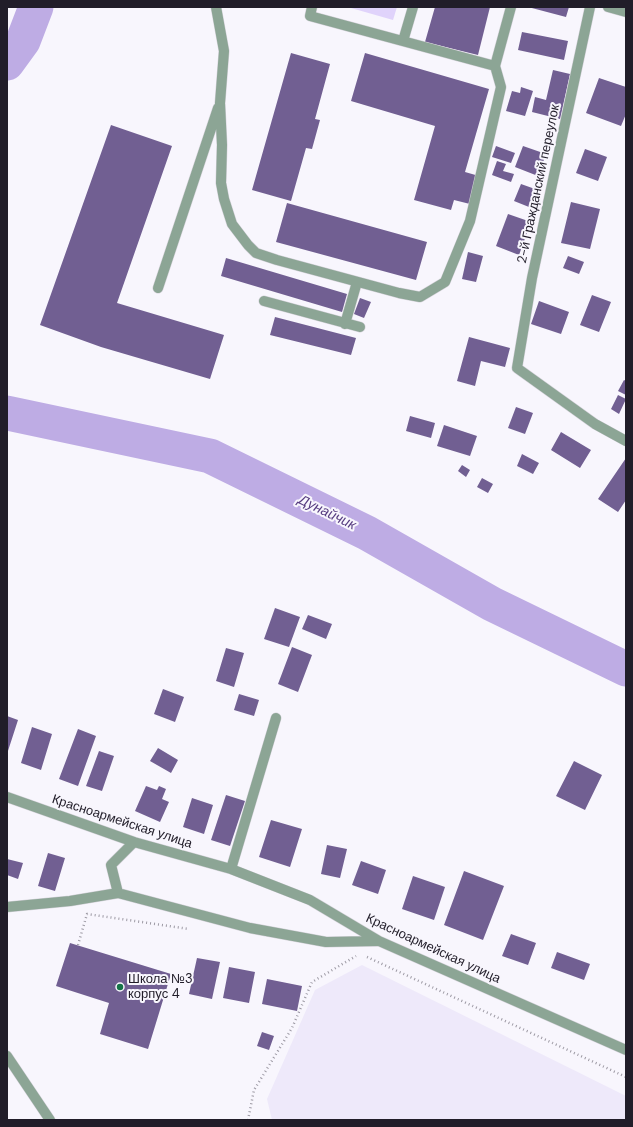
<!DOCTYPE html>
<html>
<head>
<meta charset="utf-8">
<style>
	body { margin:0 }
	#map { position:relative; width:633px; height:1127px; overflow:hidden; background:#f8f6fd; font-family:"DM Sans",sans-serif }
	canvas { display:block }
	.frame { position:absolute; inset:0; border:8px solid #211d29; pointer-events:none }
</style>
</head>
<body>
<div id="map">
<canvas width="633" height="1127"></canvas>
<div class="frame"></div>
</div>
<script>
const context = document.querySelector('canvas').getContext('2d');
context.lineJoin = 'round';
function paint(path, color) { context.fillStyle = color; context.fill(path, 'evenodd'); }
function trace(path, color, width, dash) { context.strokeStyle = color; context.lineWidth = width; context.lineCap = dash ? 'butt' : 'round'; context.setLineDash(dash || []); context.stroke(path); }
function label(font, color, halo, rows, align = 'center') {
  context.font = font + ' "DM Sans",sans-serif'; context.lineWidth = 4; context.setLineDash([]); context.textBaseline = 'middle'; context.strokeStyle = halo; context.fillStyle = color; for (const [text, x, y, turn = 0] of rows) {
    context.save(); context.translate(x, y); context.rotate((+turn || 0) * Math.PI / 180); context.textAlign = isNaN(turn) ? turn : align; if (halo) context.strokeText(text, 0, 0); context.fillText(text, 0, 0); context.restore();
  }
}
const built = new Path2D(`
	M362 965 626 1096V1120H272L267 1099 315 990Z`);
const green = new Path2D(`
	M352 7H397L393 20 351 8Z`);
const river = new Path2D(`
	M7 63 23 41 36 7
	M7 413 210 456 367 533 492 604 626 669`);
const building = new Path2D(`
	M435 7H490L478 55 425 42Z
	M528 7H569L566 17Z
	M522 32 568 41 564 60 518 50Z
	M291 53 330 64 315 119 320 120 312 149 306 148 291 201 252 190Z
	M365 53 489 89 465 172 479 176 470 204 454 200 451 210 414 200 435 126 351 101Z
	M553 70 570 74 560 119 532 112 535 97 546 100Z
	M599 78 626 87V114L621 126 586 113Z
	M521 87 533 91 525 116 506 111 512 91 520 93Z
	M111 125 172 146 117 303 224 335 210 379 101 347 40 325Z
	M496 146 515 153 511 163 492 157Z
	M523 146 546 154 538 176 515 167Z
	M585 149 607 157 598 181 576 173Z
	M497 161 506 164 503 171 514 174 511 182 492 175Z
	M521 184 535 189 529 207 514 201Z
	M571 202 600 209 590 249 561 243Z
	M287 203 427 242 416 280 276 242Z
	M508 214 531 222 519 255 496 246Z
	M468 252 483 256 476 282 462 279Z
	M568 256 584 262 579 274 563 268Z
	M226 258 347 294 342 312 221 276Z
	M592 295 611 302 599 332 580 325Z
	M360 298 371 302 364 318 354 314Z
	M539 301 569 312 561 334 531 324Z
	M275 317 356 338 351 355 270 335Z
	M469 337 510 348 505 367 481 361 475 386 457 381Z
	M624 380 626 381V395L618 391Z
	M618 395 626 399 619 414 611 409Z
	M516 407 533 413 525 434 508 428Z
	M410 416 435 423 431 438 406 431Z
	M444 425 477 436 470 456 437 446Z
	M561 432 591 450 580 468 551 450Z
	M522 454 539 463 533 474 517 466Z
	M626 458V500L618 512 598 499Z
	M462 465 470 470 466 477 458 471Z
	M482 478 493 484 488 493 477 487Z
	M275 608 300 617 289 647 264 639Z
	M308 615 332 624 326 639 302 629Z
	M292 647 312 655 298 692 278 684Z
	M226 648 244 653 234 687 216 681Z
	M163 689 184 697 175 722 154 714Z
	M239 694 259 700 254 716 234 710Z
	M7 716 18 720 7 754Z
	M32 727 52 734 41 770 21 763Z
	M78 729 96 736 78 786 59 779Z
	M158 748 178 760 171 773 150 761Z
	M99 751 114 756 102 791 86 786Z
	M574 761 602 775 585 810 556 796Z
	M146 786 157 790 159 786 166 789 162 799 169 802 160 822 135 811Z
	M226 795 245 801 230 846 211 840Z
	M192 798 213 805 204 834 183 827Z
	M271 820 302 829 290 867 259 857Z
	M327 845 347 849 340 878 321 874Z
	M48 853 65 858 55 891 38 886Z
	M7 859 23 863 18 879 7 875Z
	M361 861 386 870 378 894 352 885Z
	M464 871 504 886 483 940 444 925Z
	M413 876 445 887 434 920 402 909Z
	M511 934 536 943 528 965 502 956Z
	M70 943 171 974 148 1049 100 1034 109 1003 56 986Z
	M557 952 590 964 584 980 551 968Z
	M197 958 220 962 212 999 189 994Z
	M229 967 255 972 249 1003 223 998Z
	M267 979 302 986 297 1011 262 1004Z
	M262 1032 274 1036 269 1050 257 1046Z`);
const path = new Path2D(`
	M78 945 87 914 189 929
	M367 957 626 1077
	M248 1120 254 1090 292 1028 312 982 356 956`);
const minor = new Path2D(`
	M216 7 224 51 220 103 222 145 221 183 224 199 232 224 248 245 256 253 277 260 399 293 420 297 445 282 470 221 501 87 495 66 310 16 312 7
	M590 7 532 278 517 368 595 424 626 441
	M608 7 626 12
	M403 41 413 7
	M495 66 511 7
	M158 288 218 108
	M264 301 360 327
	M345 324 357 282
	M7 797 134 842 231 869 310 900 379 941 626 1050
	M231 869 276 718
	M118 893 111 865 134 842
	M7 907 70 901 118 893 250 928 326 942 378 941
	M7 1056 50 1120`);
const markers = [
	[120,987,4,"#167348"]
];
const streetNames = [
	["2-й Гражданский переулок",539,184,-78],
	["Красноармейская улица",122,822,18],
	["Красноармейская улица",433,949,25]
];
const poiNames = [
	["Школа №3",128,980],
	["корпус 4",128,995]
];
const waterNames = [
	["Дунайчик",327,513,26]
];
paint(built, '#eee9fa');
paint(green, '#e0d3fb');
trace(river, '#beace4', 35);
paint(building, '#715f92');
trace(minor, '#d6d3db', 11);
trace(path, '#9d9aa4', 2.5, [1, 3]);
trace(minor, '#8ca595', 10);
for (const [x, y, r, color] of markers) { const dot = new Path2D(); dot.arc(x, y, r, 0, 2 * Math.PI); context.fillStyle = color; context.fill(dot); trace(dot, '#f8f6fd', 1.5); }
label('13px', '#211d29', '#f8f6fd', streetNames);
label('13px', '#211d29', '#f8f6fd', poiNames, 'left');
label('italic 14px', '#573d81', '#f8f6fd', waterNames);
</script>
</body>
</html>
